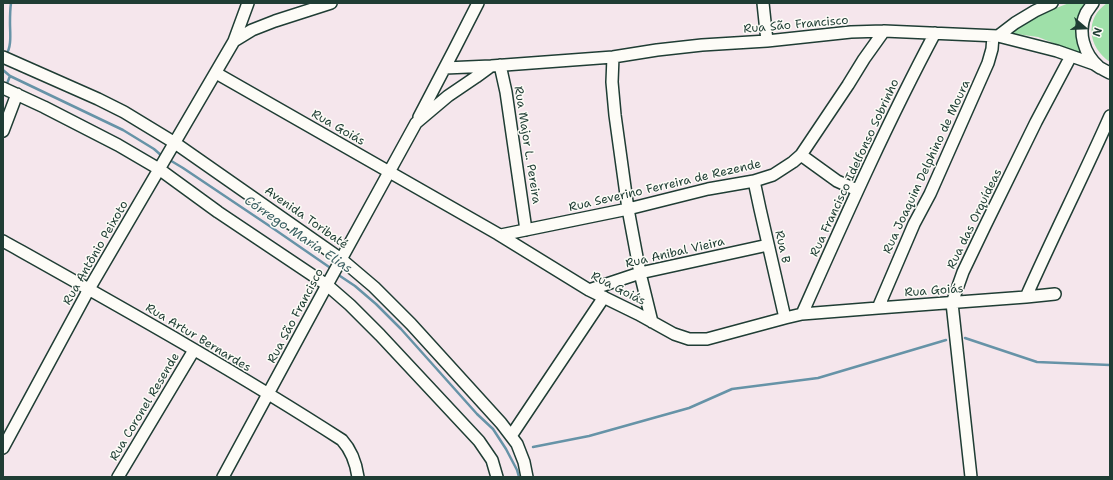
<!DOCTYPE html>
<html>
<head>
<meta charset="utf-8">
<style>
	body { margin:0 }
	#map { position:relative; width:1113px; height:480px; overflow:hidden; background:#f5e6ec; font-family:"Shantell Sans",sans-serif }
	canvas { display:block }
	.frame { position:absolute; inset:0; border:4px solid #1f3d34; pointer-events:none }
	.north { position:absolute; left:1065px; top:8px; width:40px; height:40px; -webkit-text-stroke:3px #fdfcf7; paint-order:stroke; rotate:109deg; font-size:11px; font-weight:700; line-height:16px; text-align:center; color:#1f3d34 }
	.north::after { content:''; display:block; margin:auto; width:14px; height:18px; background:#1f3d34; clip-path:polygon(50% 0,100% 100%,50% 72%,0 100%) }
</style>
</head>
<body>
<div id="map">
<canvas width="1113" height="480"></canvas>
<div class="frame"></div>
<div class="north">N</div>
</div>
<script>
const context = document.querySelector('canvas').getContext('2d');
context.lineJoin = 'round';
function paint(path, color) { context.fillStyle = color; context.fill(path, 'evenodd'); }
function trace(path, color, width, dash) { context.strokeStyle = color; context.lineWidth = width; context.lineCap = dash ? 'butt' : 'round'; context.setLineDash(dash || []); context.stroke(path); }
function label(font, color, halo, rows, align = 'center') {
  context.font = font + ' "Shantell Sans",sans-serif'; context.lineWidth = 3; context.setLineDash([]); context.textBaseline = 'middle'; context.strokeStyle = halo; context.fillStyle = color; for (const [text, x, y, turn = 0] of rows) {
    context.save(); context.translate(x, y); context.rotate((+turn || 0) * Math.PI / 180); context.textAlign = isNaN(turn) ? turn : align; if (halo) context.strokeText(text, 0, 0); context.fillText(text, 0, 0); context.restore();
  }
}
const green = new Path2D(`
	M1069 3H1088L1086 56 1038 37 1009 33 1036 16Z
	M1107 3H1110V62C1088 47 1084 19 1107 3Z`);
const stream = new Path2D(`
	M6 55C12 46 10 33 10 23 10 16 10 10 11 3
	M3 70 10 76 6 86
	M10 76 123 130 154 149 162 156
	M168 159 183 168 274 229 332 269
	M337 274 355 286 376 304 401 329 477 414 493 429 506 449 517 470 519 477
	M965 338 1037 362 1110 365
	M533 447 589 436 689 408 732 389 818 378 946 340`);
const minor = new Path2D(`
	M763 3 767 41
	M1093 3C1091 6 1088 10 1086 13 1077 32 1084 54 1099 67 1102 69 1106 71 1110 73
	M998 36 1015 23 1035 11 1052 3
	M234 41 248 3
	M3 57 98 99 124 112 175 143 341 259 374 287 411 324 501 423 517 444 524 462 527 477
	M613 57 612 82 615 115 628 209 640 273 652 322
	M500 65 506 92 526 230
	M445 68 491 66 613 57 657 50 702 45 767 41 851 32 884 31 998 36 1057 51 1094 64 1100 68
	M216 73 498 234 589 290 638 314 674 334 689 339H707L785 318 802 314 878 308 1026 297 1055 294
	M3 88 44 107 118 145 159 169 218 212 327 285 350 305 380 335 479 441 492 460 497 477
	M419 117 454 50 478 3
	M3 131 17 94
	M801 155 837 181 857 190
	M754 181 760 209 785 318
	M501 235 628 209 708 189 754 181 773 175 793 162 801 155 848 85 864 59 884 31
	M3 241C117 305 232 369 342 440 352 451 356 463 358 477
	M589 290 640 273 768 245
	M1026 297C1053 236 1083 177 1110 116
	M878 308 914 224 930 194 988 63 992 49 993 36
	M802 314C844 220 886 125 935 33
	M511 436 604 297
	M3 448 89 289 234 41 252 30 275 21 331 3
	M118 477 194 350
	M223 477 327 285 416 123 448 96 476 77 491 66
	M971 477 952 303 963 272 985 226 1036 122 1071 56`);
const streetNames = [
	["Rua São Francisco",796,25,-5],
	["Rua Goiás",338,128,30],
	["Rua Major L. Pereira",527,145,81],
	["Rua Joaquim Delphino de Moura",927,167,-65],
	["Rua Francisco Idelfonso Sobrinho",855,168,-65],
	["Rua Severino Ferreira de Rezende",665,186,-13],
	["Avenida Toribaté",306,218,35],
	["Rua das Orquídeas",975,219,-64],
	["Rua B",782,247,77],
	["Rua Antônio Peixoto",96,253,-60],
	["Rua Anibal Vieira",675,253,-13],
	["Rua Goiás",618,289,27],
	["Rua Goiás",934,291,-4],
	["Rua São Francisco",296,316,-62],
	["Rua Artur Bernardes",198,338,31],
	["Rua Coronel Resende",145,407,-59]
];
const waterNames = [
	["Córrego Maria Elias",298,235,34]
];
paint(green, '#9fe0a9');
trace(stream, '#6693a7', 2.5);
trace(minor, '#1f3d34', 14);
trace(minor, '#fdfcf7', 11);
label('12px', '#1f3d34', '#fdfcf7', streetNames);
label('italic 13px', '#3d6164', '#fdfcf7', waterNames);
</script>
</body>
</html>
